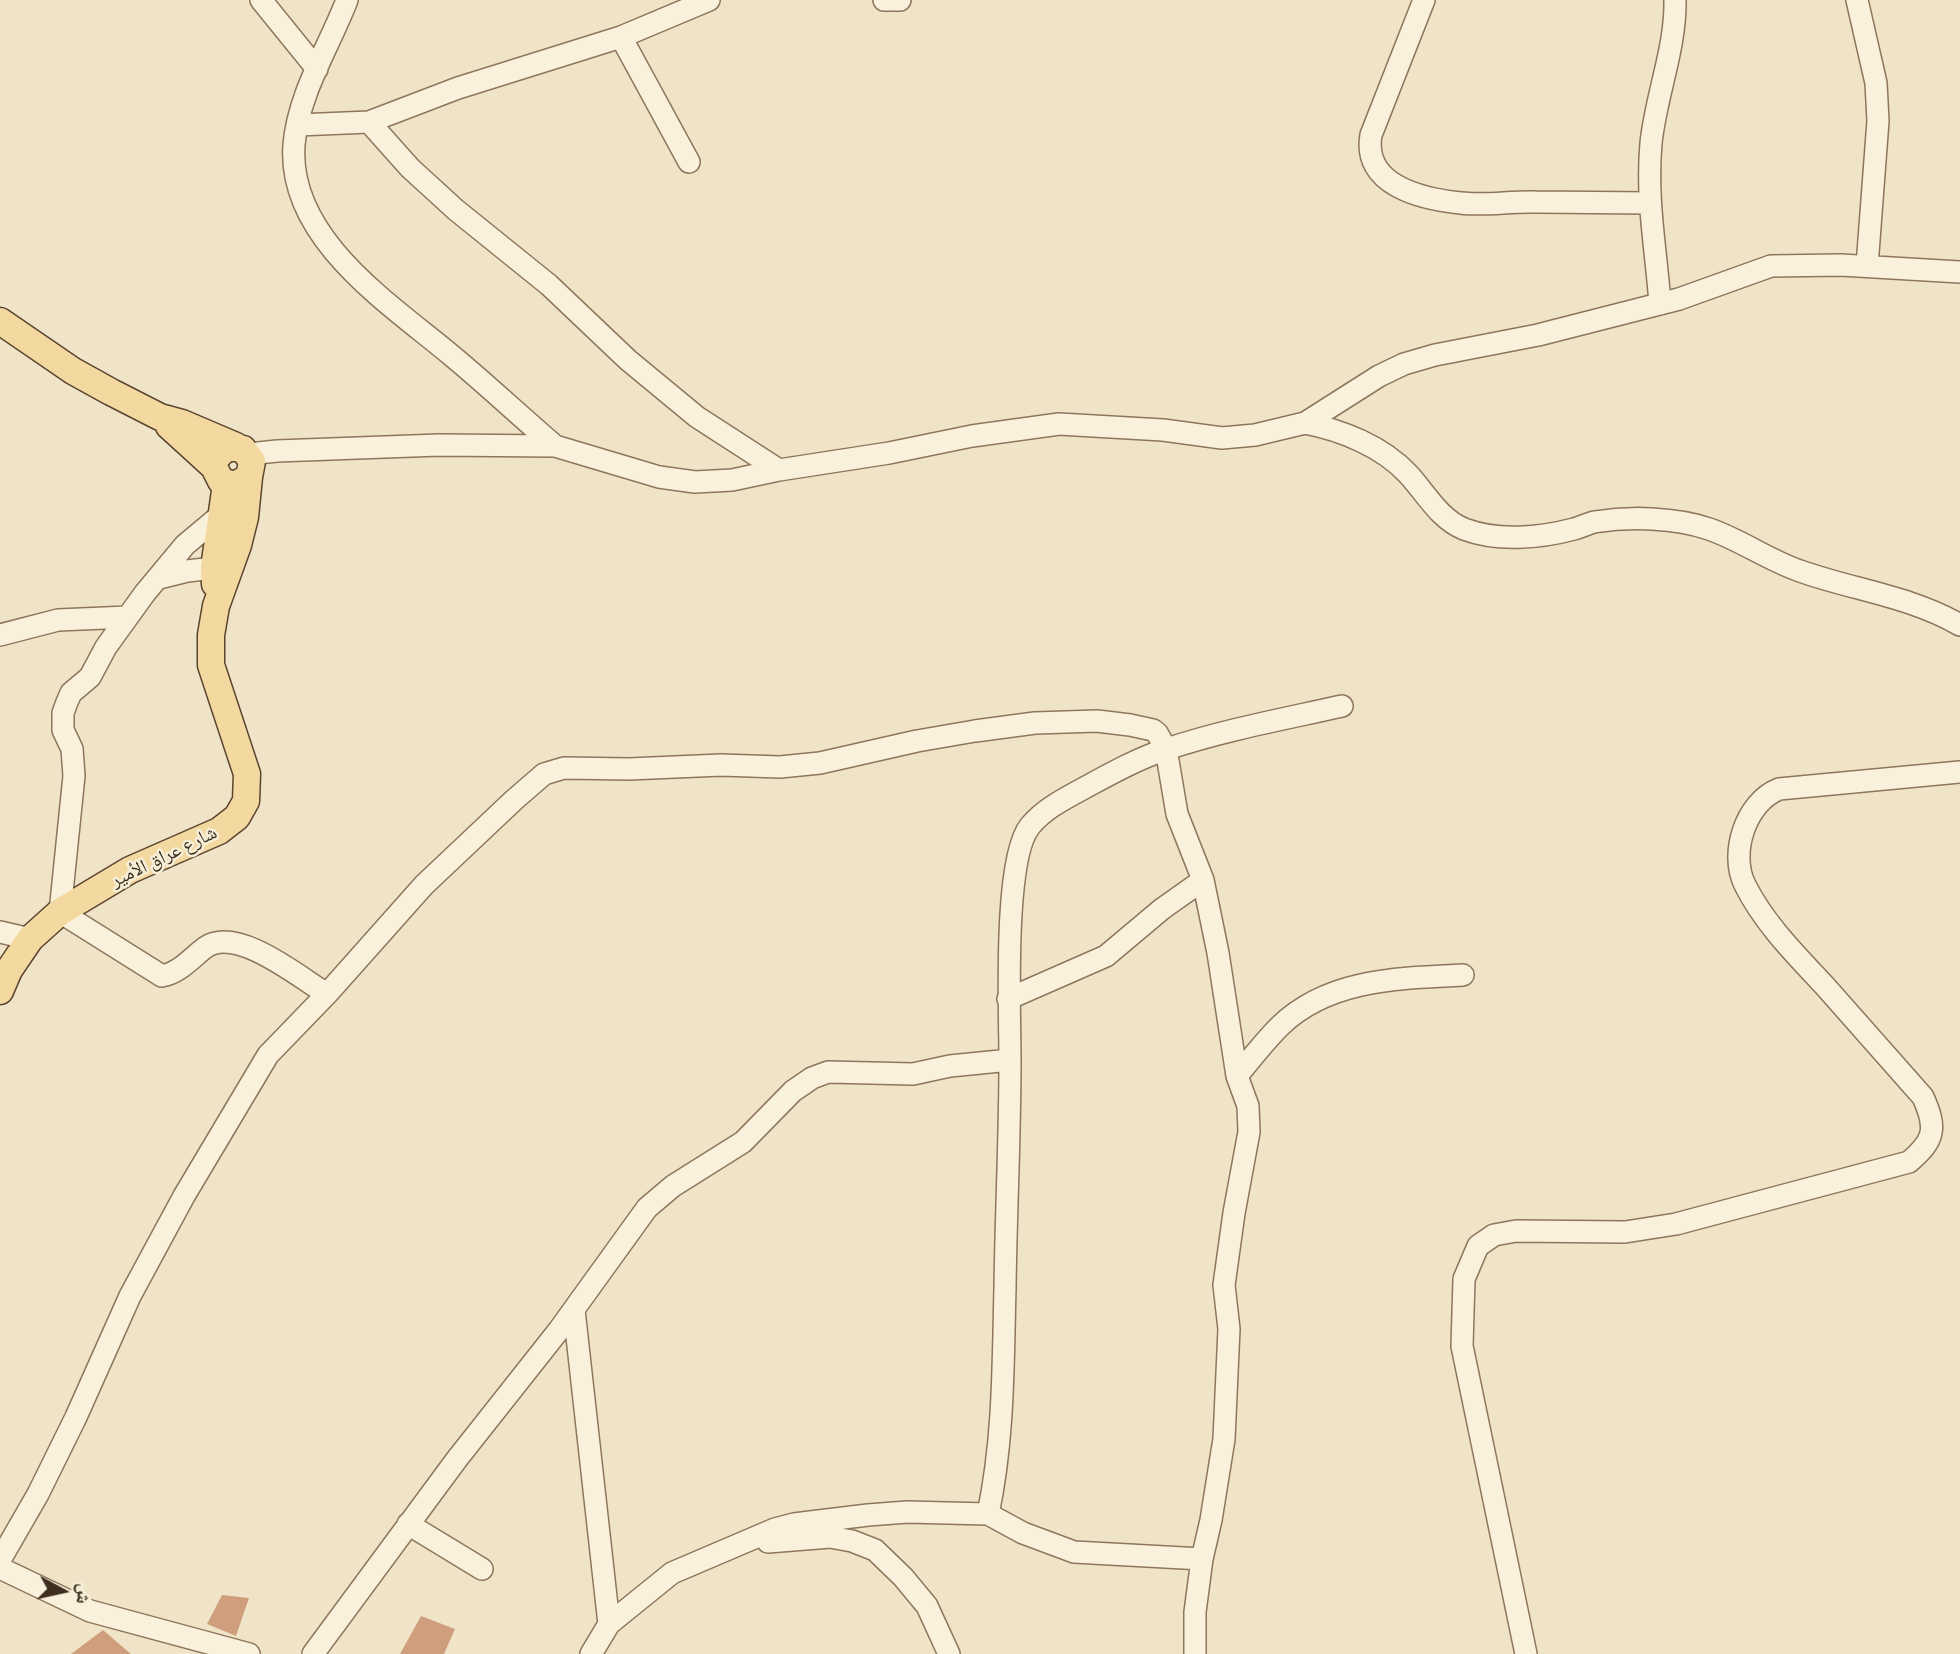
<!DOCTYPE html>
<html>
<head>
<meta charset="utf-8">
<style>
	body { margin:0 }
	#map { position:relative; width:1960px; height:1654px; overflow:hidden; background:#f0e4c8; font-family:Bitter,"Noto Naskh Arabic",serif }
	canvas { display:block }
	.north { position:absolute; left:28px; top:1556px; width:70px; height:70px; -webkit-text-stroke:5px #f7eed8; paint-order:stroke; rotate:98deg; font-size:19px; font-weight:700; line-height:28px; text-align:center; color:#3d2e20 }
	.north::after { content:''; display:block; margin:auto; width:24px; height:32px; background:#3d2e20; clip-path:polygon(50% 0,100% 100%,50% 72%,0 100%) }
</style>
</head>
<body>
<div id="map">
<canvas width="1960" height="1654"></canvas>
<div class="north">ش</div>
</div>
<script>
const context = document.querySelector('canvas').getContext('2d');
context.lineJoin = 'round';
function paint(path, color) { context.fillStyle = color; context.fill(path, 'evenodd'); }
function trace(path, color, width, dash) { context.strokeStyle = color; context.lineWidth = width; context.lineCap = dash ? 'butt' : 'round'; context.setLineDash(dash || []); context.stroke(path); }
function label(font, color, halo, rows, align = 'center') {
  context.font = font + ' Bitter,"Noto Naskh Arabic",serif'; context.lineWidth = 5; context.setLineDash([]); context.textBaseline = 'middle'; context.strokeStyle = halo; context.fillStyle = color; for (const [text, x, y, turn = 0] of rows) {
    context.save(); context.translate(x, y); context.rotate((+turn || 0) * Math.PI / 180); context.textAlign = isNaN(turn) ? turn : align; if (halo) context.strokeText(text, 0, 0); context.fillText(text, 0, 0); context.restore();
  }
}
const building = new Path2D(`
	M222 1595 249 1598 236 1636 207 1624Z
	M421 1616 455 1629 444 1654H400Z
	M103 1630 131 1654H71Z`);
const minor = new Path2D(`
	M261 0 317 69
	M347 0C329 47 298 94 294 145 287 238 390 304 451 355 486 384 520 416 555 446
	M884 0H900
	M1424 0 1371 135C1362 185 1421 199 1461 203 1485 206 1511 201 1536 202 1573 202 1611 203 1649 203
	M1857 0 1876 83 1878 121 1867 266
	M621 37 689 162
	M369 122 410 168 456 210 549 285 628 360 697 417 779 470
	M298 125 369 122 458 88 621 37 709 0
	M1660 304C1656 248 1646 200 1651 143 1656 95 1676 48 1675 0
	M1305 423C1341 430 1382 446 1408 474 1425 492 1439 519 1464 529 1498 542 1540 538 1574 529 1581 527 1587 524 1594 522 1613 519 1633 518 1652 519 1670 520 1692 523 1709 529 1741 540 1768 560 1800 571 1853 590 1910 596 1960 625
	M249 454 277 451 439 445 555 446 659 477 695 482 732 480 779 470 889 453 972 436 1059 424 1163 430 1222 438 1255 435 1305 423 1379 376 1404 364 1435 355 1538 335 1679 299 1771 266 1841 265 1960 272
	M222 514 185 545 145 593 106 647 90 677 71 693 67 702 63 713V730L72 749 74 776 60 912 162 976C180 973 192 957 206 947 238 926 300 978 327 994
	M159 578 187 571 214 568
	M0 635 58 620 128 617
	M0 932 30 939
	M1008 999 1106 956 1162 909 1203 880
	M1237 1076C1251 1059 1264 1042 1280 1026 1328 979 1399 978 1463 975
	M574 1310 609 1624
	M988 1514C1004 1439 1003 1363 1005 1288 1006 1212 1010 1136 1010 1060 1010 1013 1003 859 1030 826 1045 808 1066 798 1086 787 1112 773 1139 758 1167 749 1224 730 1284 719 1342 706
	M408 1524 482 1569
	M768 1542 830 1537 852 1541 875 1550 903 1577 927 1606 949 1654
	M0 1560 38 1494 76 1417 130 1296 184 1196 268 1055 327 994 424 885 514 800 544 774 564 768 629 769 721 765 780 767 820 763 917 741 975 731 1035 723 1097 721 1130 725 1153 730 1157 733 1166 749 1177 814 1203 880 1218 953 1237 1076 1248 1106 1249 1132 1234 1213 1224 1285 1229 1329 1224 1439 1211 1520 1202 1559 1195 1612V1654
	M0 1568 90 1611 249 1654
	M313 1654 457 1459 559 1330 647 1208 673 1186 743 1142 793 1091 812 1078 828 1072 913 1074 950 1066 1010 1060
	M591 1654 609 1624 672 1573 775 1529 794 1524 868 1515 907 1512 988 1514 1023 1533 1074 1552 1202 1559
	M1526 1654 1462 1346 1464 1279 1478 1246 1494 1235 1516 1231 1625 1232 1676 1224 1909 1162C1935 1140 1937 1128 1923 1097 1890 1060 1857 1022 1824 985 1795 954 1764 923 1745 885 1729 853 1746 802 1779 789L1960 772`);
const major = new Path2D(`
	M0 321 73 371 111 392 160 417 182 423 236 446
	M169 426 214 467 221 481 235 485 249 477 252 461 243 449 227 447 215 459 214 467
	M215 584 214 568 226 484
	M0 991 9 970 30 939 60 912 130 870 219 831 237 817 246 801 247 774 211 665V635L216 606 238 545 245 517 249 477`);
const streetNames = [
	["شارع عراق الأمير",164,857,-26]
];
paint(building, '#cf9f7d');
trace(minor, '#8d765c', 24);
trace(major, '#5b4430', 29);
trace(minor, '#faf1dc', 21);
trace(major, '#f3d9a0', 26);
label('19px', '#3d2e20', '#f7eed8', streetNames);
</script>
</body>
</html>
